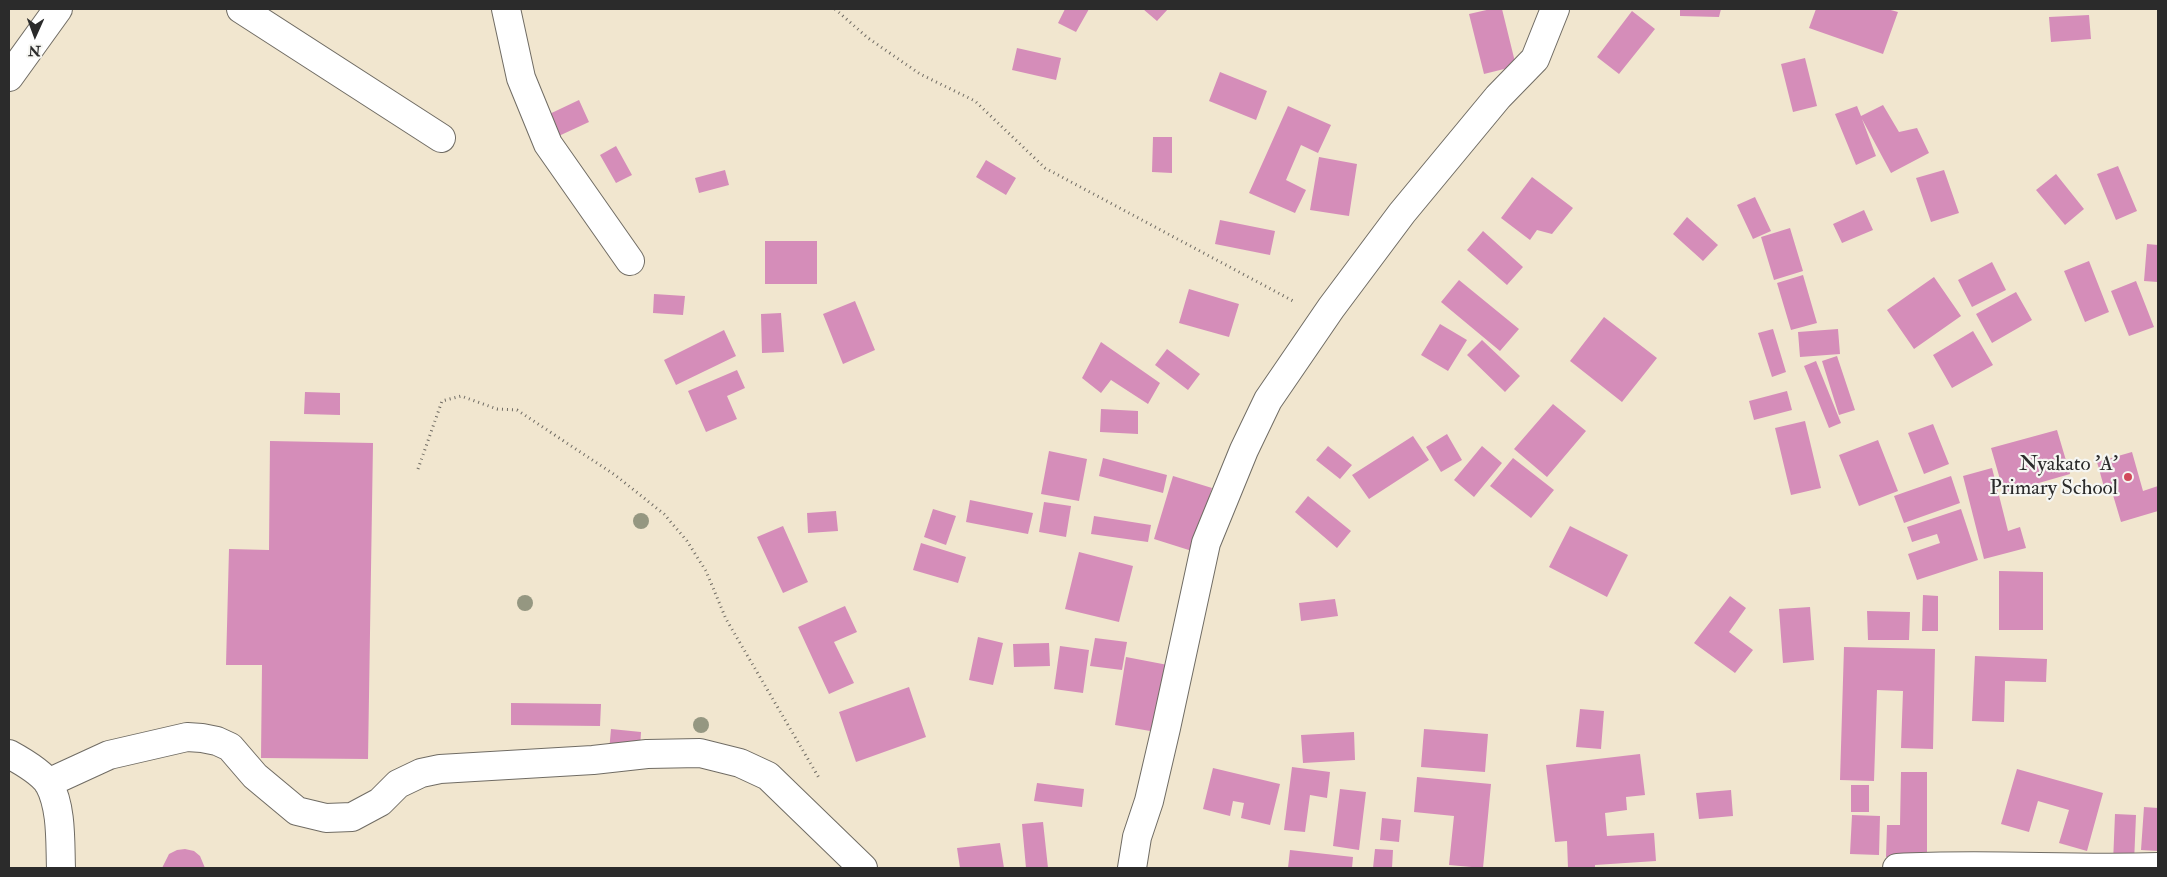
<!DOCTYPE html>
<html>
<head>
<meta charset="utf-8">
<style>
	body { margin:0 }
	#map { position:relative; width:2167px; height:877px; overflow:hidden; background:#f1e6cf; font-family:"IM FELL Double Pica",serif }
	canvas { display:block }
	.frame { position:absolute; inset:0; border:10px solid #2b2b2b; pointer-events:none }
	.north { position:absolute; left:10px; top:10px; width:50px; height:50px; -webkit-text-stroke:4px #f6f6f2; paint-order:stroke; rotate:182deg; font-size:14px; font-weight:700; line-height:20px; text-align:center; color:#2b2b2b }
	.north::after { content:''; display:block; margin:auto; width:18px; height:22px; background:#2b2b2b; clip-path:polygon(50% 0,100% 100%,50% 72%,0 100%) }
</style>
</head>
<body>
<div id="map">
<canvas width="2167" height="877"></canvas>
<div class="frame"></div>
<div class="north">N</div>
</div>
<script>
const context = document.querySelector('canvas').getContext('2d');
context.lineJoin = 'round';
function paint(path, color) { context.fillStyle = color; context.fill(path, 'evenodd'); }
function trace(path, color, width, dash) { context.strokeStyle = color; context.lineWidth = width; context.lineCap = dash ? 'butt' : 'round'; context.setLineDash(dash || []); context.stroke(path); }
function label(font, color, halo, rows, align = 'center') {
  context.font = font + ' "IM FELL Double Pica",serif'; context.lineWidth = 4.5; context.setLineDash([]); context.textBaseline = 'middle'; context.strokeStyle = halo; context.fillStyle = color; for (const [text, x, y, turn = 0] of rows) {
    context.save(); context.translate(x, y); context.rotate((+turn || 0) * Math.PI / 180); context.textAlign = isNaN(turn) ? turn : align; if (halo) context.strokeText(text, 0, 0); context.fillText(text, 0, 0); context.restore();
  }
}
const building = new Path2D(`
	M1065 9H1089L1076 32 1058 23Z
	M1143 9H1168L1157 21Z
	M1491 9H1502L1516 66 1484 74 1469 14Z
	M1680 9H1721L1719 17 1680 16Z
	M1816 9H1887L1898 12 1883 54 1809 28Z
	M1632 11 1655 29 1619 74 1597 57Z
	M2089 15 2091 39 2051 42 2049 17Z
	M1017 48 1061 58 1056 80 1012 70Z
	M1805 58 1817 106 1793 112 1781 64Z
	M1220 72 1267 91 1256 120 1209 101Z
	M579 100 589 122 550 140 541 118Z
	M1883 105 1899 132 1917 128 1929 153 1891 173 1862 119 1876 156 1856 165 1835 114 1857 106 1861 116Z
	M1288 106 1331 125 1318 153 1301 145 1286 180 1306 190 1295 213 1249 193Z
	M1153 137H1172V173L1152 172Z
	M616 146 632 175 616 183 600 155Z
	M1319 157 1357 164 1349 216 1310 210Z
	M986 160 1016 178 1006 195 976 177Z
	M2118 166 2137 211 2116 220 2097 174Z
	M725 170 729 185 699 193 695 178Z
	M1944 170 1959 213 1931 222 1916 178Z
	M2056 174 2084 209 2065 225 2036 190Z
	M1532 177 1573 208 1552 234 1537 230 1530 240 1501 218Z
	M1755 197 1771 231 1753 239 1737 205Z
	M1864 210 1873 230 1842 243 1833 224Z
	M1687 217 1718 245 1703 261 1673 234Z
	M1220 220 1275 231 1270 255 1215 244Z
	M1790 228 1803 271 1774 280 1761 237Z
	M1483 231 1523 267 1507 285 1467 250Z
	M765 241H817V284H765Z
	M2147 244 2158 245V282L2144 281Z
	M2089 261 2109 312 2085 322 2064 271Z
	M1992 262 2006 290 1972 307 1958 280Z
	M1803 275 1817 323 1791 330 1777 283Z
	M1934 277 1961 316 1914 349 1887 310Z
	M1459 280 1519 329 1500 351 1441 302Z
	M2136 281 2154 327 2129 336 2111 291Z
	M1189 289 1239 304 1229 337 1179 323Z
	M2016 292 2032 320 1992 343 1976 314Z
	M654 294 685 296 683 315 653 313Z
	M855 301 875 350 843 364 823 314Z
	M781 313 784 352 762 353 761 314Z
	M1604 317 1657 358 1622 402 1570 361Z
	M1440 324 1467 340 1448 371 1421 355Z
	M1773 329 1786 372 1772 377 1758 333Z
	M1838 329 1840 354 1800 357 1798 332Z
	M724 330 736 356 676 385 664 360Z
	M1973 331 1993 365 1952 388 1933 355Z
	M1482 340 1520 376 1505 392 1467 355Z
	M1101 342 1160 383 1148 404 1111 380 1101 393 1082 378Z
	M1167 349 1200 374 1188 390 1155 365Z
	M1837 356 1855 410 1839 415 1822 361Z
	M1816 361 1841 423 1829 428 1804 366Z
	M737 370 745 388 727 396 737 419 706 432 688 391Z
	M1787 391 1792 410 1754 420 1749 401Z
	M305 392 340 393V415L304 414Z
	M1553 404 1586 431 1547 477 1514 449Z
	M1101 409 1138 411V434L1100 432Z
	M1805 421 1821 488 1791 495 1775 428Z
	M1933 424 1949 464 1924 474 1908 433Z
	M2057 430 2070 474 2004 493 1991 448Z
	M1447 434 1462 460 1441 472 1426 447Z
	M1413 436 1429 460 1369 499 1352 475Z
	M1878 440 1898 491 1859 506 1839 455Z
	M270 441 373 443 368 759 261 758 262 665H226L229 549 269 550Z
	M1328 446 1352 465 1340 479 1316 460Z
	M1482 446 1502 463 1474 497 1454 480Z
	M1049 451 1087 459 1079 501 1041 494Z
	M2132 452 2143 491 2158 486V511L2121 522 2110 485 2104 487 2097 462Z
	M1103 458 1167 475 1163 493 1099 476Z
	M1513 458 1554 490 1531 518 1490 486Z
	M1992 468 2008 531 2020 527 2026 548 1984 559 1963 476Z
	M1173 476 1212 488 1192 551 1154 539Z
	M1951 476 1960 503 1904 523 1894 496Z
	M1308 496 1351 531 1337 548 1295 512Z
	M970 500 1033 513 1028 534 966 522Z
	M1044 502 1071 506 1066 537 1039 532Z
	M933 509 956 516 946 545 924 537Z
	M1961 509 1978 560 1917 580 1908 554 1940 543 1937 534 1912 542 1907 527Z
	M836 511 838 531 808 533 807 513Z
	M1094 516 1151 525 1148 542 1091 534Z
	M783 526 808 582 783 593 757 537Z
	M1570 526 1628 555 1607 597 1549 567Z
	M921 543 966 557 958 583 913 570Z
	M1079 552 1133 566 1119 622 1065 609Z
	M1999 571 2043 572V630H1999Z
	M1923 595 1938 596V631H1922Z
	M1730 596 1746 608 1729 632 1753 650 1735 673 1694 643Z
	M1335 599 1338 616 1301 621 1299 603Z
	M845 606 857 632 834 642 854 683 829 694 798 627Z
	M1810 607 1814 660 1783 663 1779 609Z
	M1867 611 1910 612 1909 640H1868Z
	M978 637 1003 643 993 685 969 680Z
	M1095 638 1127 642 1122 670 1090 666Z
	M1049 643 1050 666 1014 667 1013 644Z
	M1060 646 1089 650 1083 693 1054 689Z
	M1844 647 1935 649 1933 749 1901 748 1903 691 1877 690 1874 781 1840 780Z
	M1975 656 2047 659 2046 682 2005 681 2004 722 1972 721Z
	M1126 657 1173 666 1162 733 1115 725Z
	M909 687 926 737 856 762 839 712Z
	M511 703 601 704 600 726 511 725Z
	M1580 709 1604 711 1601 749 1576 747Z
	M611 729 641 732 639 766 608 763Z
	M1424 729 1488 734 1485 772 1421 767Z
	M1354 732 1355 760 1303 763 1301 735Z
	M1640 754 1645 795 1626 797 1627 810 1605 813 1607 836 1654 833 1656 861 1595 865V868H1568L1567 841 1555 842 1546 765Z
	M1292 767 1330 772 1327 798 1310 795 1305 832 1284 830Z
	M1213 768 1280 784 1270 825 1241 818 1244 803 1233 801 1230 816 1203 809Z
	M2017 769 2103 793 2087 851 2059 843 2069 810 2038 801 2029 832 2001 824Z
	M1901 772H1927V857H1886L1887 825H1900Z
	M1417 777 1491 784 1483 868 1449 865 1454 816 1414 812Z
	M1037 783 1084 789 1082 807 1034 801Z
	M1851 785H1869V812H1851Z
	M1340 789 1366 792 1359 850 1333 846Z
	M1731 790 1733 816 1699 819 1696 793Z
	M2144 807 2158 808V851L2141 850Z
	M2115 814 2136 815 2134 863H2113Z
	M1852 815 1880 816 1879 855 1850 854Z
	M1382 818 1401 820 1399 842 1380 840Z
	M1043 822 1048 868H1026L1022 824Z
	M1000 843 1004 868H960L957 848Z
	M185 849 194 851 200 856 205 868H162L169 854 177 850Z
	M1375 849 1393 850 1392 868H1373Z
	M1290 850 1353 857 1352 868H1288Z`);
const path = new Path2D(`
	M835 9 868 38 920 74 975 101 1045 168 1295 302
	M418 469 442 401 461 396 497 409 517 410 615 475 664 514 687 541 706 571 726 619 819 778`);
const street = new Path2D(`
	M241 9 441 138
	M506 9 521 78 548 144 630 261
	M9 77 58 9
	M9 754C20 760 42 773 49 784 62 808 60 842 61 868
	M48 783 109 755 187 737 202 738 217 741 230 747 255 776 297 811 326 818 352 817 380 802 398 784 421 773 440 769 593 760 647 754 700 753 740 763 768 776 863 868
	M1132 868 1137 837 1149 801 1166 728 1206 543 1244 450 1268 400 1331 308 1402 213 1498 97 1535 59 1555 9
	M1897 868C1984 863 2071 870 2158 867`);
const trees = [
	[641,521],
	[525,603],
	[701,725]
];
const markers = [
	[2128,477,5,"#d1495b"]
];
const poiNames = [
	["Nyakato 'A'",2118,465],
	["Primary School",2118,489]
];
paint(building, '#d58db9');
trace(street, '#706c64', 30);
trace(path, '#706c64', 3, [1, 4]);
trace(street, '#fff', 28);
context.fillStyle = '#959781';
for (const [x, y] of trees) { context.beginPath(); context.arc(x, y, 8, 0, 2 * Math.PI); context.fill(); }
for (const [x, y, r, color] of markers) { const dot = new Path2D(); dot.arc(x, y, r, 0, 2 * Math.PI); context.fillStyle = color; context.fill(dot); trace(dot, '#f6f6f2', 2); }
label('21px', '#2b2b2b', '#f6f6f2', poiNames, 'right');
</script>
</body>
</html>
